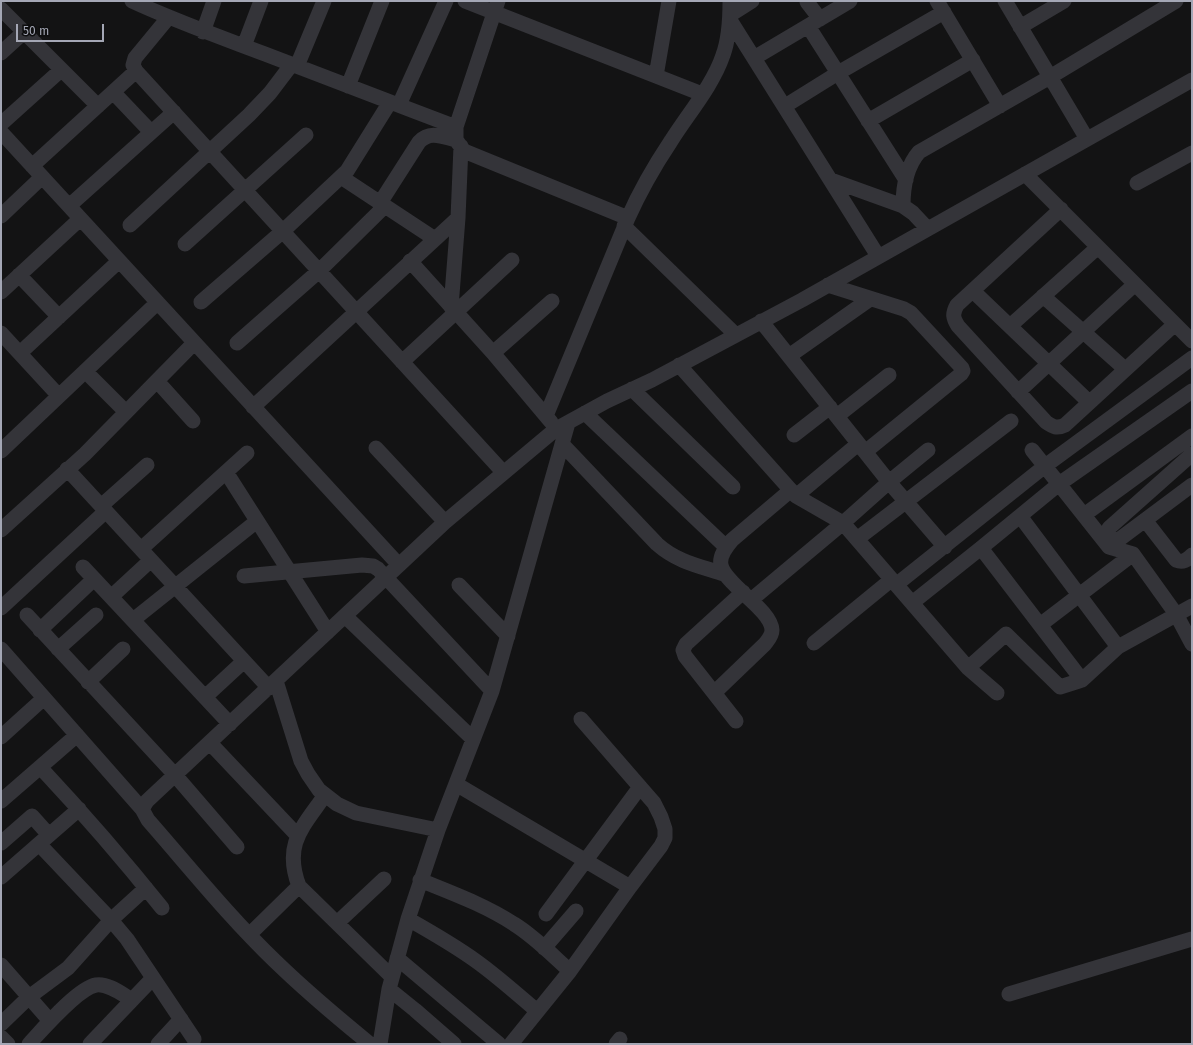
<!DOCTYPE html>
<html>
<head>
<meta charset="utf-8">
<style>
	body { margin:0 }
	#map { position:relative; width:1193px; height:1045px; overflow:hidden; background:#131314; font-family:"Fira Sans",sans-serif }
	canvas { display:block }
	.frame { position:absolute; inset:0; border:2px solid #a4a7b5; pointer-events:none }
	.scale { position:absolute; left:16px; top:24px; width:88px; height:18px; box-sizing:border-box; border:2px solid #a4a7b5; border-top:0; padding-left:5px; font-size:12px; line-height:14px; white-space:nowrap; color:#a4a7b5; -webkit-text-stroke:3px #0e0e0f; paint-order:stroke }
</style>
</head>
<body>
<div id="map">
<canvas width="1193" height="1045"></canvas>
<div class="frame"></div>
<div class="scale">50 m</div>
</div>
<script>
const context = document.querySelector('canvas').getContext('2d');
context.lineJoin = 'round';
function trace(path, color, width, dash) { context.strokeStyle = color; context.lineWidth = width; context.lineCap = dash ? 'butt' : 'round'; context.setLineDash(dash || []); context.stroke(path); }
const minor = new Path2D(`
	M132 1C175 21 220 37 265 54 328 78 392 103 456 127
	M465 1 702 94
	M498 1 456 127V140L464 151 628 218
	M937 1 1000 106
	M1005 1 1087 139
	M807 2 820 19
	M1 9 98 106
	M730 15 752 1
	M168 18 135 58 133 65 136 71 503 472
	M730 20 878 256
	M808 26 906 180
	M1020 27 1064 1
	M203 32 214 1
	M244 46 261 1
	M1 53 24 32
	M754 58 850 1
	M297 66 324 1
	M656 76 669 1
	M348 86 382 1
	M113 92 151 132
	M399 105 446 1
	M785 106 838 73 944 12
	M868 121 973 60
	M1 124 61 70
	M1 132 399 565
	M32 166 136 71
	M1025 174 1192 341
	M341 177 435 239
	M831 180 903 206 913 213 927 228
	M1137 183 1192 153
	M380 203 419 142C430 130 443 137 456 140
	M69 206 174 112
	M903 206C903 186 906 167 919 152L1050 77 1176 1
	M1061 209 957 305C952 314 953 318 958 326L1046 422C1053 427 1057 429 1065 425L1175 324
	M1 216 42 177
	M130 225 249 115 270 93 292 64
	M624 226 736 335
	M185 244 306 135
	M410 261 493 353 551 422
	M19 275 59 317
	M828 285 904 309 911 313 962 368 963 371 961 374 865 452
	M973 291 1089 402
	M1 292 80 219
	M1043 296 1125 369
	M201 302 283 231 347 171 390 102
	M451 307 458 218 461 146
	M761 321 889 482 945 547
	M1010 326 1098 247
	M1 333 59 396
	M237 343 319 271 385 206
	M20 353 119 261
	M493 353 552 301
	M789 356 870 299
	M402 362 512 260
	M679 365 796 496 843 523 968 668 997 693
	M85 371 126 412
	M157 381 193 421
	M632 389 733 487
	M1018 392 1135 284
	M253 407 458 218
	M585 413 726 547
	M546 416 628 218C640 191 655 165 671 141 688 114 713 85 723 55 729 39 730 18 730 1
	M837 416 889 375
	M794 435 830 407
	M562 444 657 544C677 562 699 566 724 574
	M376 448 445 522
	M1032 450 1109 547 1133 554 1176 614 1192 644
	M1 451 157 303
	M67 469 269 688
	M226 472 328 632
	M796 496 858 444
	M101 506 147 465
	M1084 515 1192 436
	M1020 516 1118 647
	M1145 520 1176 560C1183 563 1187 560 1192 555
	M1 530 85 454 194 343
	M857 539 1011 421
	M1109 547V528L1192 454
	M1109 547 1192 485
	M981 548 1082 680
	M141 549 247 453
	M83 567 230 724
	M244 576 362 565 373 566 378 569 492 691
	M897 584 1045 466 1192 358
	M459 585 508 636
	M111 597 151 560
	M751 600 843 523 889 482 928 450
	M912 603 981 548 1059 484 1192 391
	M1 608 106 511
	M27 615 175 775 237 847
	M345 616 473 739
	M133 620 257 521
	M1040 625 1133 554
	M40 630 94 579
	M814 643 891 580
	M1 649 142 809
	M58 649 96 615
	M968 668 1006 634 1060 687 1082 680 1118 647 1192 606
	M276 681 301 761 308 774 319 790 337 804 356 813 438 830
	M88 682 123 649
	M714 693 765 644C768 640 772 636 772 630 771 609 724 584 721 565 719 556 726 547 732 540L791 490
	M205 697 244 661
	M736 721 685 656 683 650 686 644 743 592
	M1 737 44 698
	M210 743 297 835
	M40 767C83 813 123 859 162 908
	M456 784 630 887
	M325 795C303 827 283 844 299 886L392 977
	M1 801 77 735
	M1 843 32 816 49 835
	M39 844 111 920 127 939 194 1039
	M1 877 79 809
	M420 880C452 893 485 905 514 924 535 937 552 955 570 971
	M546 914 640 787
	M408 919C431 932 454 945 476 961 497 976 517 994 537 1011
	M337 923 384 879
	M250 934 299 886
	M544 948 576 911
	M397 958 499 1044
	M1 965 50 1021
	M389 989 415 1010 454 1044
	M1009 994 1192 939
	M1 1024 29 997 68 968 111 920 146 888
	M1 1037 8 1044
	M29 1044C42 1030 78 988 96 985 108 983 122 994 132 1000
	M90 1044 153 978
	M158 1044 181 1019
	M370 1044C338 1018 306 991 276 962 230 918 190 868 148 820L142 809 147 801 445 522 556 429 607 401 652 380 802 300 1192 80
	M380 1044 389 989 408 919 438 830 492 691 568 423
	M511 1044 570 971 630 887 661 846 665 838V829L661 817 654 803 581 719
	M616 1044 620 1039`);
trace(minor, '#343439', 15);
</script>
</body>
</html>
